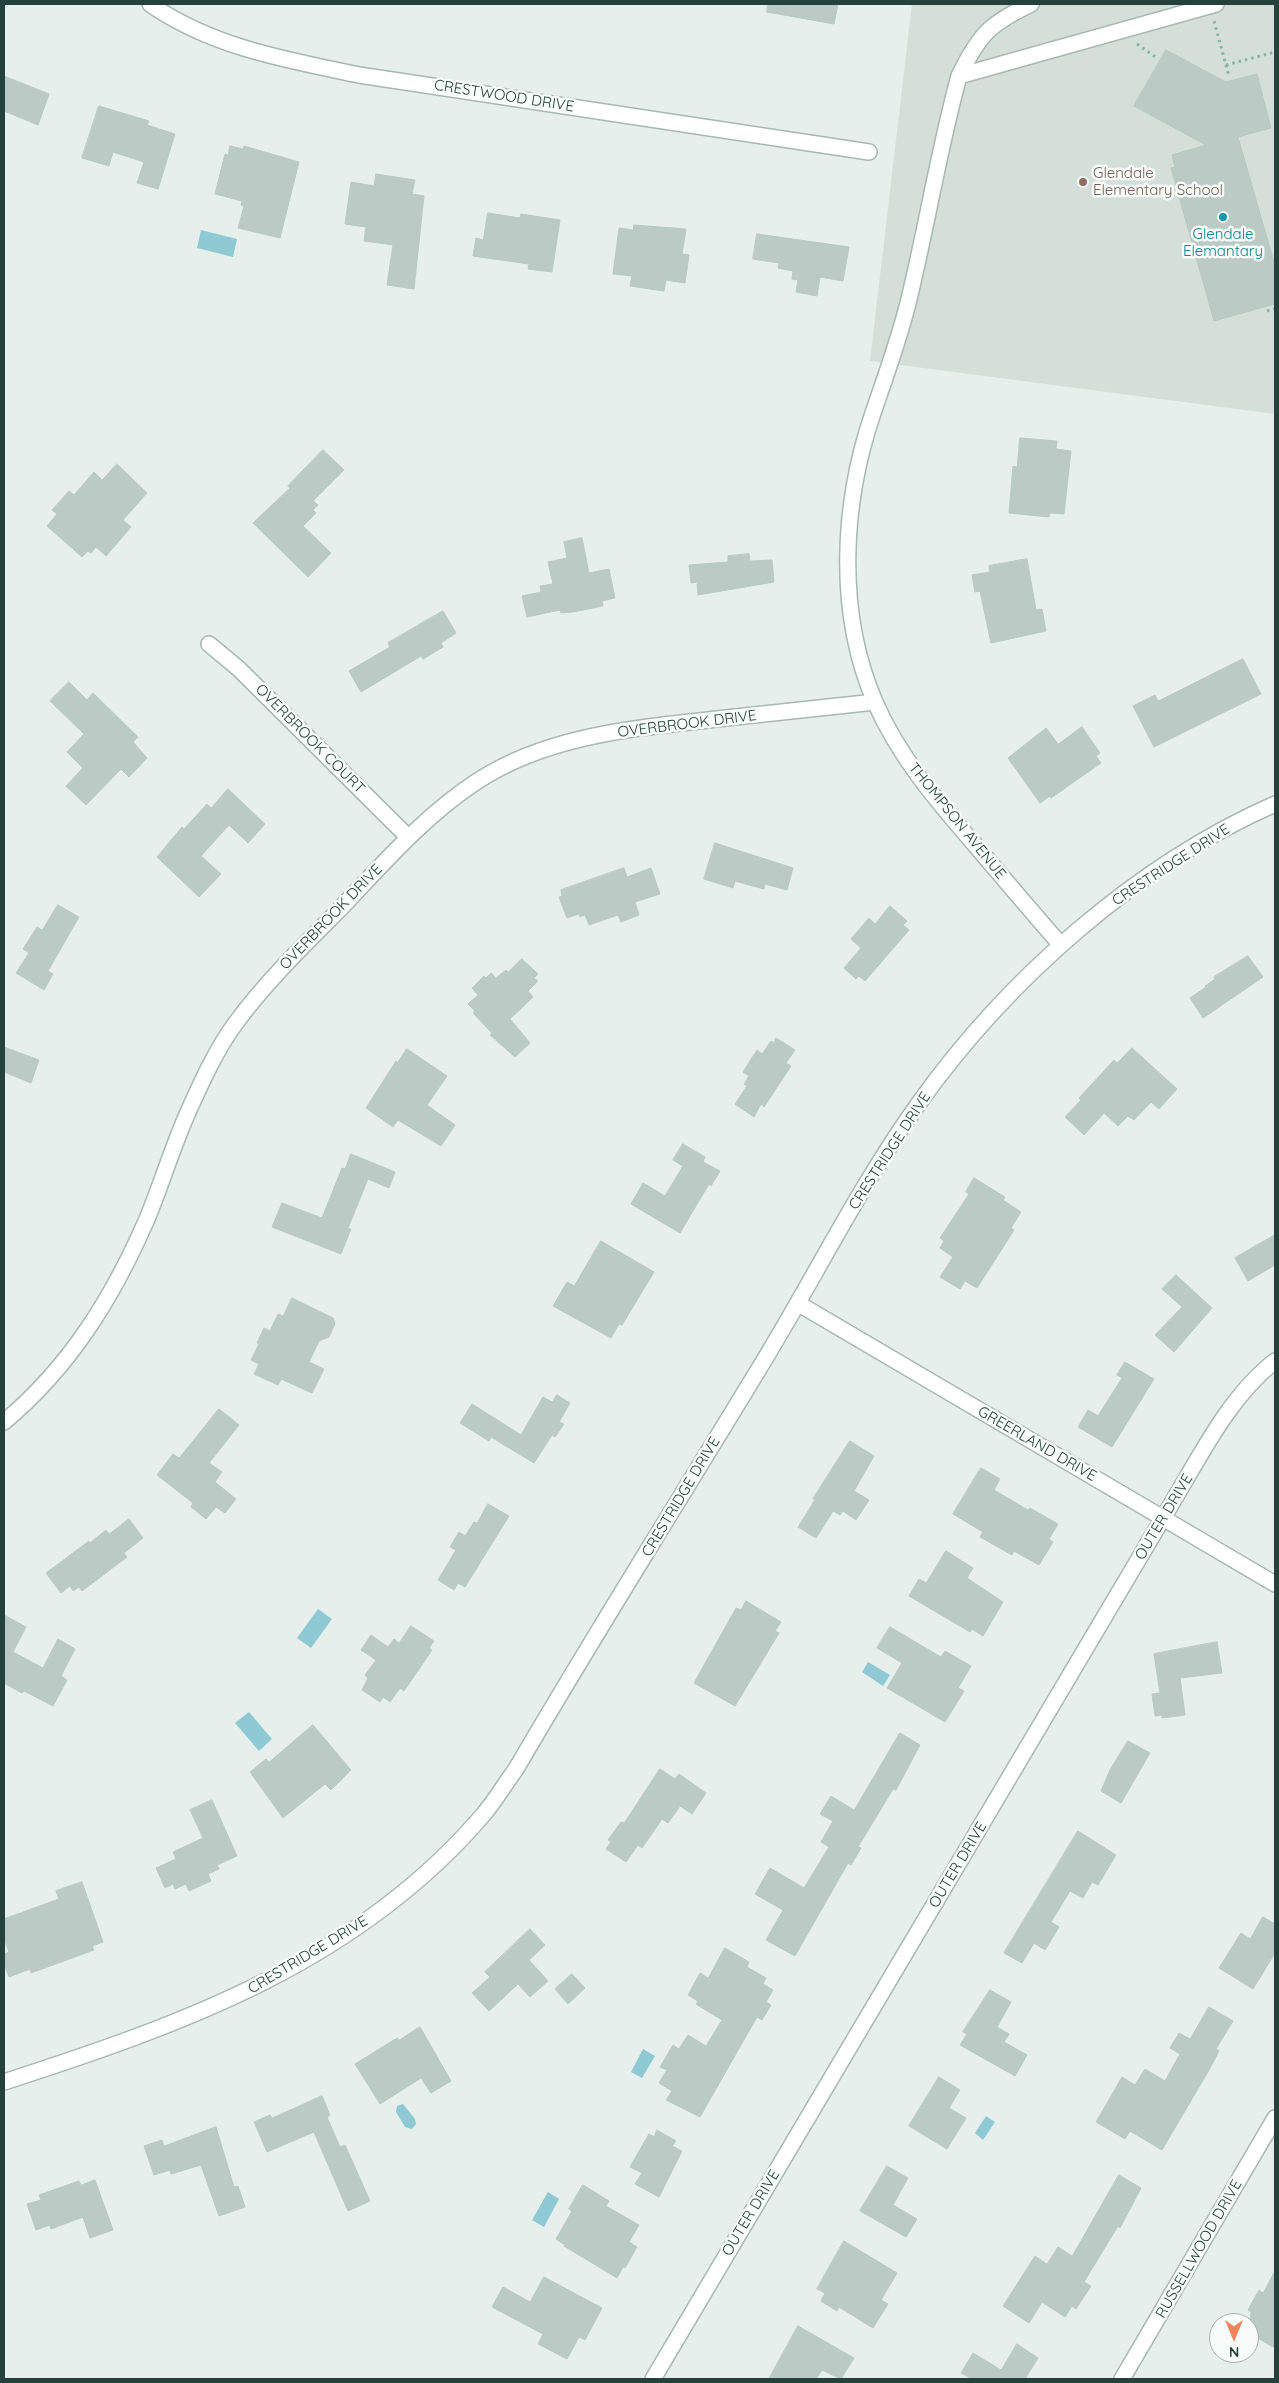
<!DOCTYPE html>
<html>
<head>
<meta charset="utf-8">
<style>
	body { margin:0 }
	#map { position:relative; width:1279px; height:2383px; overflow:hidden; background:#e6efeb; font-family:Quicksand,sans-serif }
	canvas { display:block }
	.frame { position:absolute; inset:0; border:5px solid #24423a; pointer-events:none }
	.north { position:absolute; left:1209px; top:2313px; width:50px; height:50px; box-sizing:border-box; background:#f7fbf9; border:1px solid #a3b1ad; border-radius:50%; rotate:180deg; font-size:14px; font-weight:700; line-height:20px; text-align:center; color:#24423a }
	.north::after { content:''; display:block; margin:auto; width:18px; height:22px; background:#f4845f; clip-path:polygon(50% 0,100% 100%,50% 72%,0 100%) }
</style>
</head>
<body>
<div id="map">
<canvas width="1279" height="2383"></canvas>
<div class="frame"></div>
<div class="north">N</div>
</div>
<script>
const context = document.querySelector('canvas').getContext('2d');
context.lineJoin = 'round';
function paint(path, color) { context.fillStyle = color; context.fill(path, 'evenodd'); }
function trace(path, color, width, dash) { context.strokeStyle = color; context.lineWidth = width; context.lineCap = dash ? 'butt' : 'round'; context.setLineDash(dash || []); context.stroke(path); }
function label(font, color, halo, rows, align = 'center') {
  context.font = font + ' Quicksand,sans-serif'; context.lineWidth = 5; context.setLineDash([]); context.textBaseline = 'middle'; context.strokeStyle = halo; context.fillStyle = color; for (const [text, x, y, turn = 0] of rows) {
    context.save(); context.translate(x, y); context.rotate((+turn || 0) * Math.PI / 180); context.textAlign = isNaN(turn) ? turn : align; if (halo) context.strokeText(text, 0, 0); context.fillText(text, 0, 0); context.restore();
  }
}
const built = new Path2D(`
	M912 4H1275V414L870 361Z`);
const water = new Path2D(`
	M201 230 237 239 233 257 197 248Z
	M318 1609 332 1619 311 1648 297 1638Z
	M868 1662 890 1675 883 1686 862 1672Z
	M249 1712 272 1739 259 1751 235 1723Z
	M643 2049 655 2056 642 2078 631 2072Z
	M403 2104 415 2119 416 2124 412 2129 405 2127 396 2112 397 2106Z
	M986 2116 995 2122 983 2140 975 2133Z
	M548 2192 559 2199 544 2227 532 2220Z`);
const building = new Path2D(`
	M768 4H838L834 24 767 12Z
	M1166 50 1226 82 1257 74 1271 128 1238 137 1275 266V304L1214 321 1171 168 1175 167 1172 155 1206 145 1134 106Z
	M4 76 49 94 38 125 4 111Z
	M99 106 149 121 147 125 175 134 158 189 137 183 144 162 113 152 109 166 82 158Z
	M230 146 243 149 244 146 299 162 280 238 238 228 244 206 241 205 242 201 215 194 225 154 228 155Z
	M376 174 415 180 412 194 424 196 414 289 387 285 393 245 364 241 366 227 345 224 351 182 374 186Z
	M488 213 520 218 521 214 560 220 552 272 528 269 529 264 473 256 476 238 483 240Z
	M634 225 686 229 682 254 689 255 685 283 666 280 664 291 630 286 632 276 613 274 619 228 633 230Z
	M757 234 849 247 843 281 820 277 817 296 796 292 798 280 792 279 793 271 778 268 779 263 753 259Z
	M1020 438 1057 441 1056 449 1071 451 1064 514 1050 513 1049 517 1009 513 1013 466 1017 467Z
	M323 450 344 470 313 501 318 505 313 510 316 513 303 526 331 553 308 577 253 523 290 488 288 486Z
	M117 464 147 493 123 520 131 527 106 556 96 547 91 553 88 551 82 557 47 526 57 514 52 510 69 491 74 495 94 472 102 480Z
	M582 538 589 573 609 569 615 598 602 601 603 606 573 612 561 613 560 610 527 617 522 596 541 592 540 586 553 584 548 562 567 558 564 542Z
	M749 554 750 561 772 560 774 582 698 595 697 582 691 583 689 565 728 562V556Z
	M1027 559 1036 610 1042 609 1046 631 991 643 980 591 975 592 972 575 990 572 989 566Z
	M443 611 456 633 441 643 443 647 423 659 421 656 361 692 349 671 390 647 388 643Z
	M1243 659 1261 694 1154 747 1133 706 1155 695 1158 701Z
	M69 682 87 700 93 693 138 737 133 742 147 758 129 777 121 769 86 805 66 786 83 768 67 752 84 734 50 701Z
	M1082 727 1100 753 1096 756 1101 763 1051 798 1050 796 1040 803 1008 758 1046 728 1058 744Z
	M228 789 265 824 248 843 229 825 201 856 221 874 199 897 157 857 182 827 184 829 207 804 211 808Z
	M715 843 793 868 787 890 765 884 764 889 735 881 733 888 704 879Z
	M624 868 627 877 651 868 660 894 635 902 639 915 621 922 618 915 589 925 585 915 580 917 579 914 567 918 559 897 562 896 561 890Z
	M58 905 79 917 48 971 53 974 44 990 16 973 29 953 23 949 37 927 42 930Z
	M890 906 907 921 903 925 909 930 865 981 859 976 856 979 844 968 861 948 851 939 869 918 875 924Z
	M1248 956 1263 977 1203 1018 1190 998 1206 987 1205 986 1215 979 1214 977Z
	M522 959 538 974 534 978 538 981 528 991 533 997 510 1019 530 1043 515 1057 490 1035 492 1033 473 1013 475 1011 468 1004 478 995 472 988 484 976 486 978 491 973 496 978 506 970 508 972Z
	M776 1038 795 1050 786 1063 791 1066 764 1107 761 1104 754 1117 735 1104 747 1086 744 1084 749 1076 743 1072 757 1050 762 1054 771 1041 774 1043Z
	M4 1047 39 1060 31 1083 4 1072Z
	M1132 1048 1177 1089 1159 1109 1151 1102 1134 1120 1128 1116 1118 1126 1104 1113 1084 1135 1065 1117 1081 1100 1079 1098 1114 1060 1117 1063Z
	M407 1049 447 1076 427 1105 455 1125 441 1146 398 1120 393 1127 366 1108 396 1061 397 1063Z
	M683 1144 705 1157 703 1162 720 1171 711 1186 709 1184 680 1233 631 1204 643 1183 665 1196 683 1166 673 1160Z
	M351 1154 395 1172 389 1188 368 1179 348 1228 351 1229 341 1254 272 1227 282 1203 322 1218 342 1168 345 1169Z
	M974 1178 1005 1197 1003 1200 1021 1212 1011 1228 1014 1230 977 1288 965 1281 960 1289 940 1277 953 1257 940 1248 944 1241 940 1238 969 1194 966 1192Z
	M1275 1235V1265L1248 1281 1235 1258Z
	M601 1241 654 1272 622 1325 619 1324 611 1338 553 1306 567 1282 574 1286Z
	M1176 1275 1212 1308 1174 1352 1155 1335 1182 1307 1162 1289Z
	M292 1298 333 1318 335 1324 329 1337 319 1341 309 1362 324 1369 312 1393 281 1379 278 1385 254 1374 259 1364 251 1360 259 1344 257 1343 264 1328 270 1331 278 1314 283 1316Z
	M1125 1362 1154 1379 1112 1447 1078 1427 1088 1410 1098 1416 1122 1378 1117 1375Z
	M557 1395 570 1403 559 1422 564 1424 555 1437 552 1435 534 1463 491 1437 489 1441 460 1423 472 1404 521 1435 543 1397 552 1402Z
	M219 1409 239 1425 209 1463 222 1472 215 1482 236 1499 225 1513 216 1507 206 1519 191 1507 193 1503 157 1475 173 1454 179 1458Z
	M850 1441 874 1456 854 1491 869 1500 856 1520 843 1511 840 1515 833 1511 816 1538 798 1527 815 1500 813 1499Z
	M981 1468 1000 1479 994 1490 1028 1510 1030 1508 1058 1524 1049 1539 1053 1542 1039 1565 1014 1551 1012 1555 980 1537 983 1532 953 1514Z
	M488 1504 509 1516 465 1587 458 1583 454 1590 438 1580 456 1550 450 1547 459 1532 465 1536 474 1522 477 1523Z
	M129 1519 143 1538 124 1553 127 1557 82 1591 79 1587 73 1591 70 1586 61 1593 46 1573 89 1541 90 1543 106 1530 109 1534Z
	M946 1551 973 1568 967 1578 1003 1602 983 1636 972 1629 970 1632 909 1596 919 1579 926 1583Z
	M746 1601 781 1622 775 1631 779 1633 735 1706 694 1683 736 1608 741 1610Z
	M4 1615 26 1627 13 1652 43 1668 58 1639 75 1649 61 1676 67 1680 53 1706 24 1691 22 1693 4 1683Z
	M411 1626 434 1641 429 1648 432 1650 404 1691 400 1688 390 1702 383 1697 380 1702 362 1690 368 1678 365 1675 376 1660 361 1650 371 1635 388 1647 394 1639 399 1643Z
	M890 1627 941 1657 945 1651 971 1666 958 1688 964 1691 945 1722 887 1688 902 1663 877 1648Z
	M1217 1642 1222 1673 1180 1678 1185 1715 1162 1718V1715L1155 1716 1152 1694 1160 1693 1154 1654Z
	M313 1725 351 1770 331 1790 325 1784 283 1818 250 1772 266 1759 269 1762Z
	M900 1733 920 1745 896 1790 893 1789 858 1847 861 1848 851 1865 848 1863 795 1956 766 1940 783 1910 755 1894 770 1868 804 1888 829 1847 821 1842 833 1821 820 1814 831 1796 854 1810Z
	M1128 1741 1150 1753 1121 1803 1101 1791 1110 1770Z
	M660 1769 675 1779 679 1774 706 1793 692 1814 680 1806 668 1823 662 1819 642 1848 638 1845 626 1862 606 1849 611 1842 608 1840 621 1822 624 1823Z
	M212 1800 237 1856 217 1865 219 1869 208 1874 211 1881 189 1891 186 1884 175 1889 173 1884 165 1888 156 1868 176 1859 173 1852 203 1838 190 1810Z
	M1078 1831 1116 1855 1098 1885 1092 1882 1083 1898 1070 1891 1051 1922 1059 1927 1045 1950 1034 1943 1022 1963 1004 1953Z
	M82 1882 103 1942 92 1946 94 1950 31 1973 30 1969 9 1977 4 1963V1954L9 1952 4 1938V1919L59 1899 56 1891Z
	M1263 1917 1275 1924V1953L1253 1989 1219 1968 1241 1933 1250 1939Z
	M530 1929 545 1945 529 1960 548 1981 530 1997 518 1984 489 2011 472 1993 490 1977 485 1972Z
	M725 1948 749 1962 747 1967 766 1978 763 1984 773 1990 766 2002 771 2005 762 2020 757 2017 700 2117 666 2100 672 2091 659 2083 667 2070 660 2067 673 2045 679 2049 688 2035 706 2046 722 2020 696 2004 698 2001 688 1995 700 1973 708 1978Z
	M572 1974 585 1988 568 2004 555 1989Z
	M990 1990 1011 2002 997 2027 1009 2034 1004 2042 1027 2055 1015 2076 960 2045 967 2034 963 2032Z
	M1209 2007 1233 2021 1216 2049 1219 2051 1209 2070 1162 2150 1130 2131 1125 2139 1096 2122 1122 2077 1135 2085 1145 2069 1165 2081 1180 2054 1170 2048 1179 2033 1190 2039Z
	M420 2027 451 2081 431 2093 421 2078 380 2104 355 2064 397 2038 399 2040Z
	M939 2077 960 2090 949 2108 966 2118 947 2149 909 2126Z
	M322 2096 330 2115 327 2117 340 2147 345 2145 370 2201 348 2211 314 2132 267 2152 254 2122 270 2115 272 2118Z
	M216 2127 234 2187 238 2186 245 2207 219 2216 201 2165 171 2174 170 2170 154 2175 144 2146 162 2140 164 2146Z
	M657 2130 676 2141 672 2146 682 2151 659 2197 635 2184 642 2173 630 2167 649 2134 654 2137Z
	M887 2166 908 2178 893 2205 917 2219 906 2237 860 2211Z
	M1119 2175 1141 2188 1120 2228 1118 2226 1084 2282 1091 2286 1076 2309 1072 2306 1065 2317 1042 2302 1029 2323 1003 2306 1035 2256 1047 2264 1058 2247 1072 2256Z
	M95 2180 113 2230 90 2238 83 2217 51 2229 50 2225 36 2230 27 2204 41 2200 39 2195 79 2181 81 2185Z
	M583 2185 609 2201 606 2206 639 2225 629 2242 637 2247 625 2268 623 2267 617 2278 564 2246 565 2245 556 2239 572 2211 569 2209Z
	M844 2241 897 2273 881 2300 888 2304 873 2328 839 2307 837 2311 821 2301 825 2293 817 2289Z
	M1275 2271V2348L1249 2333 1251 2312 1248 2310 1259 2290 1263 2293Z
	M544 2277 602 2308 585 2340 579 2337 567 2359 538 2344 543 2334 492 2307 503 2287 530 2302Z
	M798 2326 854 2358 841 2379 822 2370 816 2379H769Z
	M1017 2344 1038 2358 1025 2379H972L961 2373 973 2353 1001 2370Z`);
const path = new Path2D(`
	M1214 21 1229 76
	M1137 44 1157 58
	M1226 65 1275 52
	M1267 311 1275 309`);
const minor = new Path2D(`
	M150 4C212 47 286 60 359 75L869 152
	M1031 4C990 24 980 33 959 76 939 149 927 225 909 299 900 337 886 375 873 413 842 504 836 612 875 702 899 757 937 801 976 846 1004 879 1032 912 1060 944
	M959 76 1216 4
	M209 644 239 669 408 837
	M799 1304 1275 1584
	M4 1422C70 1367 113 1297 147 1219 162 1183 173 1145 189 1110 202 1081 216 1050 235 1024 265 983 302 947 338 911 382 865 423 817 476 782 547 735 636 728 717 719 770 713 823 708 875 702
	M4 2082C183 2024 356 1963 483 1815 495 1801 505 1784 516 1769 594 1635 677 1504 757 1372 812 1283 858 1188 919 1103 1007 980 1136 865 1275 804
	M653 2379 1163 1518C1196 1465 1226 1399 1275 1361
	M1122 2379 1275 2118`);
const markers = [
	[1083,182,5,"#8d6e63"],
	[1223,217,5,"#0f9aa8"]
];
const streetNames = [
	["CRESTWOOD DRIVE",504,96,9],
	["OVERBROOK DRIVE",687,724,-7],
	["OVERBROOK COURT",310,739,45],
	["THOMPSON AVENUE",957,821,51],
	["CRESTRIDGE DRIVE",1171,865,-33],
	["OVERBROOK DRIVE",331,917,-46],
	["CRESTRIDGE DRIVE",890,1151,-57],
	["GREERLAND DRIVE",1037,1444,30],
	["CRESTRIDGE DRIVE",681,1497,-59],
	["OUTER DRIVE",1164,1517,-59],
	["OUTER DRIVE",958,1865,-59],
	["CRESTRIDGE DRIVE",308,1955,-31],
	["OUTER DRIVE",751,2213,-59],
	["RUSSELLWOOD DRIVE",1199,2249,-60]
];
const educationNames = [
	["Glendale",1093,173],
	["Elementary School",1093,190]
];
const cultureNames = [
	["Glendale",1223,234],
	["Elemantary",1223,251]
];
paint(built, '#d4dfda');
paint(water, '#8ec9d4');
paint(building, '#bbcac4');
trace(building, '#b8c9c2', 1);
trace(minor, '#a8b8b2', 18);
trace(path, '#86b3a5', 3, [2.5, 4]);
trace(minor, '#fff', 15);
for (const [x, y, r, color] of markers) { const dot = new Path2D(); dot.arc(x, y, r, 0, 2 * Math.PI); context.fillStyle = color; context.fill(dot); trace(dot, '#f7fbf9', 2); }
label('15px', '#24423a', '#f7fbf9', streetNames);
label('15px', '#785e54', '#f7fbf9', educationNames, 'left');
label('15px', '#0d838f', '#f7fbf9', cultureNames);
</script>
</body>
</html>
